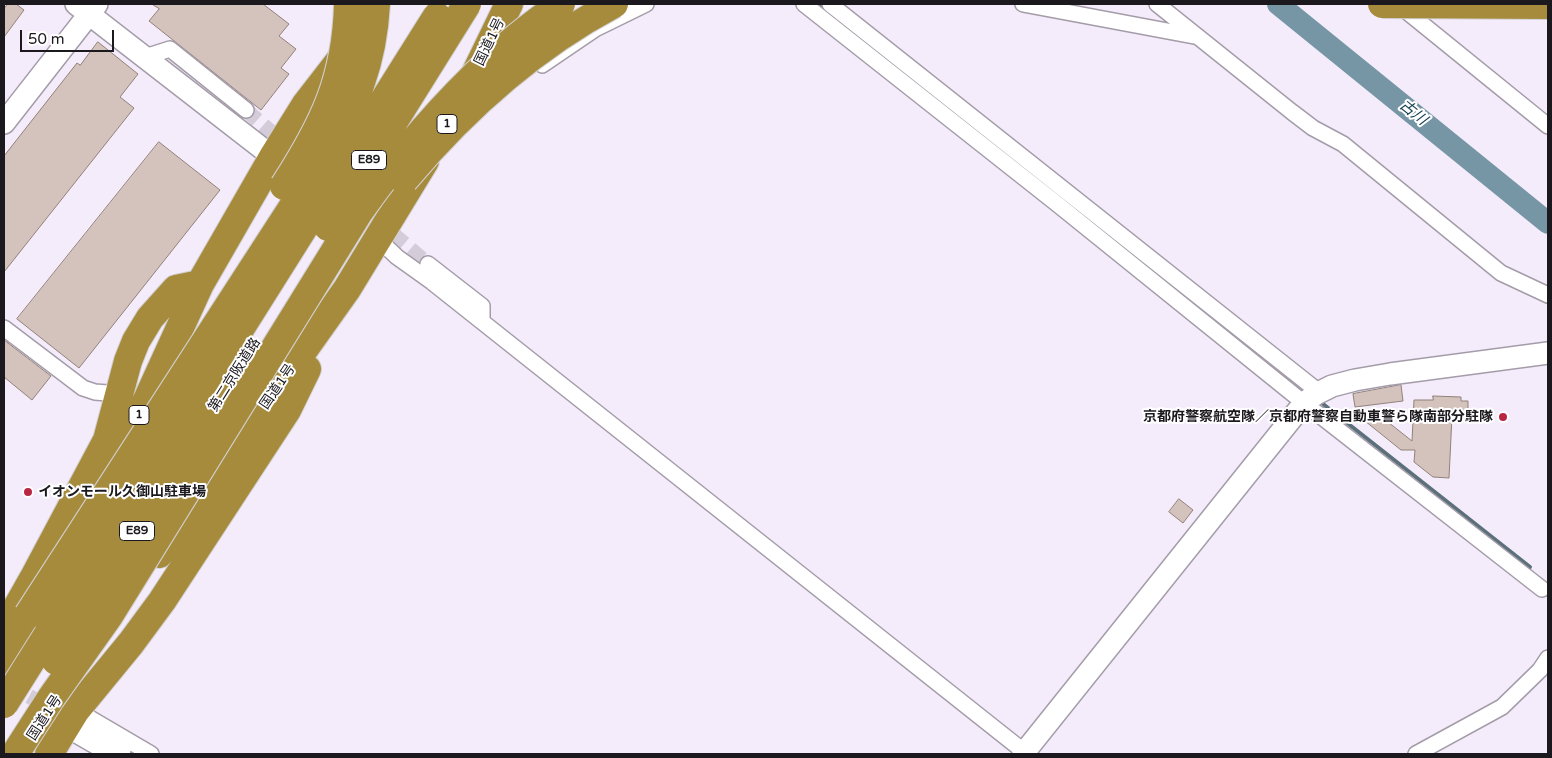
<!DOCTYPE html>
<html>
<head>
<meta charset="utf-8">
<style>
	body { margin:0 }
	#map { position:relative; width:1552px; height:758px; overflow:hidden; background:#f4ecfa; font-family:"Varela Round",sans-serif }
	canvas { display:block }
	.frame { position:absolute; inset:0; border:5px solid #1c191e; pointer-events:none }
	.scale { position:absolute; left:20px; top:30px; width:94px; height:22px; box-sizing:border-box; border:2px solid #1c191e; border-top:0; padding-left:6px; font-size:15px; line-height:18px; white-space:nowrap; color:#1c191e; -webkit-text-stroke:4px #fff; paint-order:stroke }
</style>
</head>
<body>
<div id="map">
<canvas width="1552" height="758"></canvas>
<div class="frame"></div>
<div class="scale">50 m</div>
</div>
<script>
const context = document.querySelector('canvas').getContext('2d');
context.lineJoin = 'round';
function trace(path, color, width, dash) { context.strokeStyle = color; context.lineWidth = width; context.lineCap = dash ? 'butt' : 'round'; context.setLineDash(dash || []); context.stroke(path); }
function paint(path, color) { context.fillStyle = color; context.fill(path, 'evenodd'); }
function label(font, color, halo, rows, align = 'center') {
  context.font = font + ' "Varela Round","Noto Sans JP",sans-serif'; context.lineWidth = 4; context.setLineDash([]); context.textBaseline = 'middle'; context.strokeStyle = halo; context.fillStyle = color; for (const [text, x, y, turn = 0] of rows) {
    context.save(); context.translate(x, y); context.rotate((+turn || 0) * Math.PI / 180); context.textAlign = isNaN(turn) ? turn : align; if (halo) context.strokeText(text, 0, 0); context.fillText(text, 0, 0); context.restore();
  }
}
const stream = new Path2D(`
	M818 4 877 52
	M1135 257 1300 387
	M1318 400 1530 567`);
const river = new Path2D(`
	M1278 4 1548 223`);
const building = new Path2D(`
	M8 4H16L24 10 4 37V9Z
	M152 4H263L289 24 279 36 296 49 281 68 289 74 261 110 149 21 159 9Z
	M98 42 138 74 120 97 134 108 4 272V156L77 63 80 65Z
	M159 142 220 190 79 368 17 319Z
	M4 340 51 376 32 400 4 377Z
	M1401 385 1403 401 1355 407 1353 394Z
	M1433 396 1461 397V401H1468V417L1452 416 1449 478 1433 477 1414 462 1415 450H1401L1365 421 1374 411 1412 441 1414 400H1433Z
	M1179 499 1193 510 1183 523 1169 512Z`);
const streetTunnel = new Path2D(`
	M246 110 286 145
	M358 204 428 264
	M9 685 52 709`);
const street = new Path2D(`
	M804 4 1056 203 1304 403 1542 589
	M830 4 1319 392
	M1023 4 1194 36
	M1157 4 1292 112 1313 128 1343 144 1501 273 1548 295
	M1400 6 1548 126
	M145 57 170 49 246 110
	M542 65 595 29 646 4
	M378 239 397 257 432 282 1027 754
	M428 264 482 306V321
	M4 328 83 388 95 392 120 394
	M76 710 151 754
	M83 727 123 750
	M69 731 109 754
	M1416 754 1502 707 1540 670 1548 658`);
const secondary = new Path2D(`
	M76 4 286 167
	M4 123 97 4
	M1023 754 1304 403 1316 394 1332 386 1355 380 1390 374 1548 353`);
const highway = new Path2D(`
	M475 74 509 4
	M116 462 147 400 200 284 273 157 306 104 344 55
	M159 554 230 461 286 375 347 289 425 161
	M4 630 33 579 107 440 128 361 136 341 150 318 176 289 200 284
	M4 672 47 595
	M49 754 76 710 131 643 162 601 287 410 307 369`);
const highwayBridge = new Path2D(`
	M1382 4 1548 5
	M404 180C463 110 533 47 614 4
	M284 186C324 124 346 79 348 4
	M328 227 467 4
	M28 615 325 157C355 106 373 63 376 4
	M56 661 235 376
	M4 704 437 16
	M15 754 51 698 109 616 359 212C398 157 442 105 492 59 513 39 537 21 561 4`);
const markers = [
	[1503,417,5,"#b82641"],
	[28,492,5,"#b82641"]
];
const shields = [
	[447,124,20],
	[369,160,35],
	[139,415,20],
	[137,531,35]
];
const shieldNames = [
	["1",447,124],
	["E89",369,160],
	["1",139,415],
	["E89",137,531]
];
const streetNames = [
	["国道1号",490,42,-64],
	["第二京阪道路",235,375,-58],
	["国道1号",278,387,-56],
	["国道1号",45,718,-57]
];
const poiNames = [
	["京都府警察航空隊／京都府警察自動車警ら隊南部分駐隊",1493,417],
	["イオンモール久御山駐車場",38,492,"left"]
];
const waterNames = [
	["古川",1413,113,39]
];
trace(stream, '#5c707c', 4);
trace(river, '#7796a5', 22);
paint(building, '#d4c3bc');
trace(building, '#91817a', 1);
trace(streetTunnel, '#d4ccd9', 15, [15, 8]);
trace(street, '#a49ca9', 18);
trace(secondary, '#a49ca9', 24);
trace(highway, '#d2d1d2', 30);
trace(street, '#fff', 15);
trace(secondary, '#fff', 21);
trace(highway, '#a78b3d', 28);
trace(highwayBridge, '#d2d1d2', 30, []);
trace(highwayBridge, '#a78b3d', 28);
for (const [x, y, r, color] of markers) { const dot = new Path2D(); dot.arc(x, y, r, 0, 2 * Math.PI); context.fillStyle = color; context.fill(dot); trace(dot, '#fff', 2); }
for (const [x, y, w] of shields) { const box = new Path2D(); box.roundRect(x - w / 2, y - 9.5, w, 19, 4); context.fillStyle = '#fff'; context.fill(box); trace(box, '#1c191e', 1); }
label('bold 12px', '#1c191e', null, shieldNames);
label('14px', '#1c191e', '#fff', streetNames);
label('bold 14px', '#1c191e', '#fff', poiNames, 'right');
label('italic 15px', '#103d4f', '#fff', waterNames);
</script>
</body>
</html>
